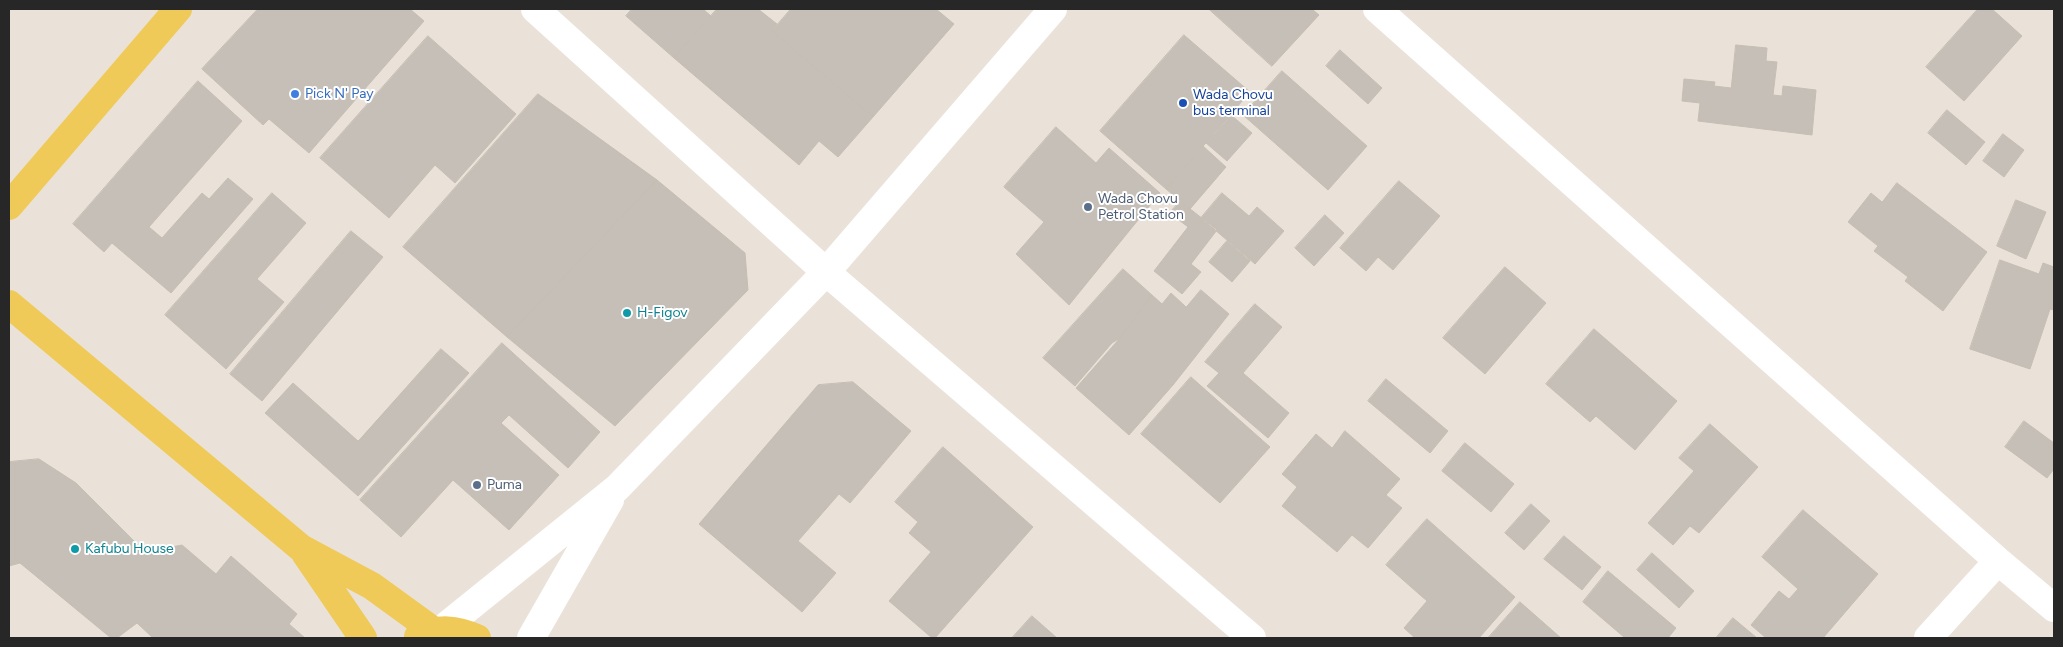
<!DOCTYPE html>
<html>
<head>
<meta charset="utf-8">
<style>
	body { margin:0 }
	#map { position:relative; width:2063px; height:647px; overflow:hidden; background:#eae2d8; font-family:Figtree,sans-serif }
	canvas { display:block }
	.frame { position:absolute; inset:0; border:10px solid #272727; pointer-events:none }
</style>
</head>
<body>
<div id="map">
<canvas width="2063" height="647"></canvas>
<div class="frame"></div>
</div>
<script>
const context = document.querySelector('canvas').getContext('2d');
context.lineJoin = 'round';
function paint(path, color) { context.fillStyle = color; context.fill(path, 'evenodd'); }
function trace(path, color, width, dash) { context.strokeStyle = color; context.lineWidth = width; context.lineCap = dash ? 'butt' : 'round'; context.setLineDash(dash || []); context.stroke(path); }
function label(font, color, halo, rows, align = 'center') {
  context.font = font + ' Figtree,sans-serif'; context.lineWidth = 4; context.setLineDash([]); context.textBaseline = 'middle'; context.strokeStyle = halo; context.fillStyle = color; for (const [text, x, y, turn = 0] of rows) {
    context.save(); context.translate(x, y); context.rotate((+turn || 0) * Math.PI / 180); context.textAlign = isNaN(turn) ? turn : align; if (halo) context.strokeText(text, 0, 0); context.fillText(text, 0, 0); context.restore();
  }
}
const building = new Path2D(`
	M258 9H410L424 21 309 153 269 119 263 125 202 69Z
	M632 9H703L711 16 674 58 626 16Z
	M717 9H758L777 24 772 31 873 117 838 157 819 141 799 165 674 58Z
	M791 9H936L954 24 873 117 772 31Z
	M1209 9H1312L1319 15 1272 66Z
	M1978 9H1992L2022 36 1964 101 1926 67Z
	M1184 35 1250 92 1166 189 1100 131Z
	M428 36 516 114 455 183 435 165 389 218 320 158Z
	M1736 45 1767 48 1766 61 1777 62 1773 95 1782 96 1783 86 1816 90 1812 135 1698 121 1700 103 1682 101 1684 79 1715 82 1714 86 1731 88Z
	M1340 50 1382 88 1368 104 1326 66Z
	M1282 71 1367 146 1328 190 1243 115Z
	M198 81 242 121 149 227 162 238 202 193 209 199 228 178 253 199 171 293 112 243 104 252 73 224Z
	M538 94 657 180 507 337 403 247Z
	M1947 110 1985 142 1966 165 1928 133Z
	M1231 115 1252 133 1227 161 1206 143Z
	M1056 127 1096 163 1109 148 1160 193 1069 305 1016 254 1044 222 1004 187Z
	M2003 134 2024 150 2004 177 1983 161Z
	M1203 146 1226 167 1190 209 1166 189Z
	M657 180 745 253 748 290 615 426 507 337Z
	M1399 181 1440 216 1393 270 1378 257 1366 271 1340 248Z
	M1897 183 1987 252 1943 311 1905 281 1908 277 1874 251 1878 246 1848 222 1871 193 1882 202Z
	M272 193 306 223 257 279 284 302 226 369 165 315Z
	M1222 193 1249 216 1257 207 1284 231 1255 264 1201 218Z
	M2016 200 2046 212 2026 259 1997 246Z
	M1180 201 1217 230 1191 264 1201 272 1182 294 1154 271 1188 227 1170 213Z
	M1325 215 1344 233 1314 266 1295 248Z
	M351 231 383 257 262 401 230 374Z
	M1227 241 1250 261 1232 282 1209 262Z
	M2000 260 2039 274 2043 263 2054 267V310L2050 309 2030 369 1970 349Z
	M1505 267 1546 303 1485 374 1443 338Z
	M1123 269 1152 295 1120 338 1112 343 1075 386 1043 358Z
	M1201 290 1229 314 1173 385 1129 435 1076 388 1120 338 1152 295 1162 304 1171 293 1186 307Z
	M1255 304 1282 327 1243 373 1289 413 1268 438 1207 386 1219 373 1205 362Z
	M1594 329 1677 401 1635 450 1596 416 1590 422 1546 384Z
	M502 343 600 432 568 468 509 415 501 423 559 475 509 530 453 480 401 537 360 500Z
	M441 349 469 373 358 496 265 413 293 383 358 441Z
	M1191 377 1270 447 1220 503 1141 434Z
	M1386 379 1448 431 1430 453 1368 401Z
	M853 382 911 431 850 503 839 494 798 541 836 573 802 612 699 524 818 385Z
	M2024 421 2054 443V469L2047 478 2005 447Z
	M1710 424 1758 467 1699 533 1690 526 1673 545 1648 523 1694 471 1679 458Z
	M1345 431 1400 479 1386 495 1402 508 1368 548 1352 535 1337 552 1282 506 1297 487 1282 474 1316 434 1332 448Z
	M1465 443 1514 484 1491 512 1442 471Z
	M943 447 1033 527 935 638H932L889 601 931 552 909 533 918 522 895 502Z
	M39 459 76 483 145 552 182 545 216 574 231 556 297 614 289 624 305 638H153L137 623 117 638H111L20 563 9 566V462Z
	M1531 504 1550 521 1524 550 1505 533Z
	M1803 510 1878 574 1823 638H1766L1751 625 1779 591 1789 599 1798 589 1762 557Z
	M1427 519 1515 597 1479 638H1415L1404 628 1427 601 1386 565Z
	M1564 536 1601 567 1582 590 1544 559Z
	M1652 553 1694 591 1679 608 1637 570Z
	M1608 571 1676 628 1668 638H1625L1583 602Z
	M1520 602 1561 638H1488Z
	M1032 616 1057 638H1012Z
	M1733 618 1757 638H1716Z`);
const minor = new Path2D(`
	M535 9 826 272 1252 638
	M1377 9 1998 561 2054 608
	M441 630 617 488 826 272 1053 9
	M531 638 610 500
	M1928 638 1998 561`);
const major = new Path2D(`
	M9 206 178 9
	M9 304 301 548 372 586 434 631
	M305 553 363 638
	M418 637C439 627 456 629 477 638`);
const markers = [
	[295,94,5,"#3f7fe0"],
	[1183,103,5,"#1a4fb4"],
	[1088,207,5,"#5c6f8a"],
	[627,313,5,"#0f9aa8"],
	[477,485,5,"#5c6f8a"],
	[75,549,5,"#0f9aa8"]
];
const shopNames = [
	["Pick N' Pay",305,94]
];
const transitNames = [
	["Wada Chovu",1193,95],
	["bus terminal",1193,111]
];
const serviceNames = [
	["Wada Chovu",1098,199],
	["Petrol Station",1098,215],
	["Puma",487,485]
];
const cultureNames = [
	["H-Figov",637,313],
	["Kafubu House",85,549]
];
paint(building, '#c5bfb8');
trace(building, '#c5beb2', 1);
trace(minor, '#fff', 28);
trace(major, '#efca59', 28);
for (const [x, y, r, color] of markers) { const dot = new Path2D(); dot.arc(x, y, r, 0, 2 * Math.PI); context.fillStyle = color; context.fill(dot); trace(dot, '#fff', 2); }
label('14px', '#366cbe', '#fff', shopNames, 'left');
label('14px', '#164399', '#fff', transitNames, 'left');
label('14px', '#4e5e75', '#fff', serviceNames, 'left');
label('14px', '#0d838f', '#fff', cultureNames, 'left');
</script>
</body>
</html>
